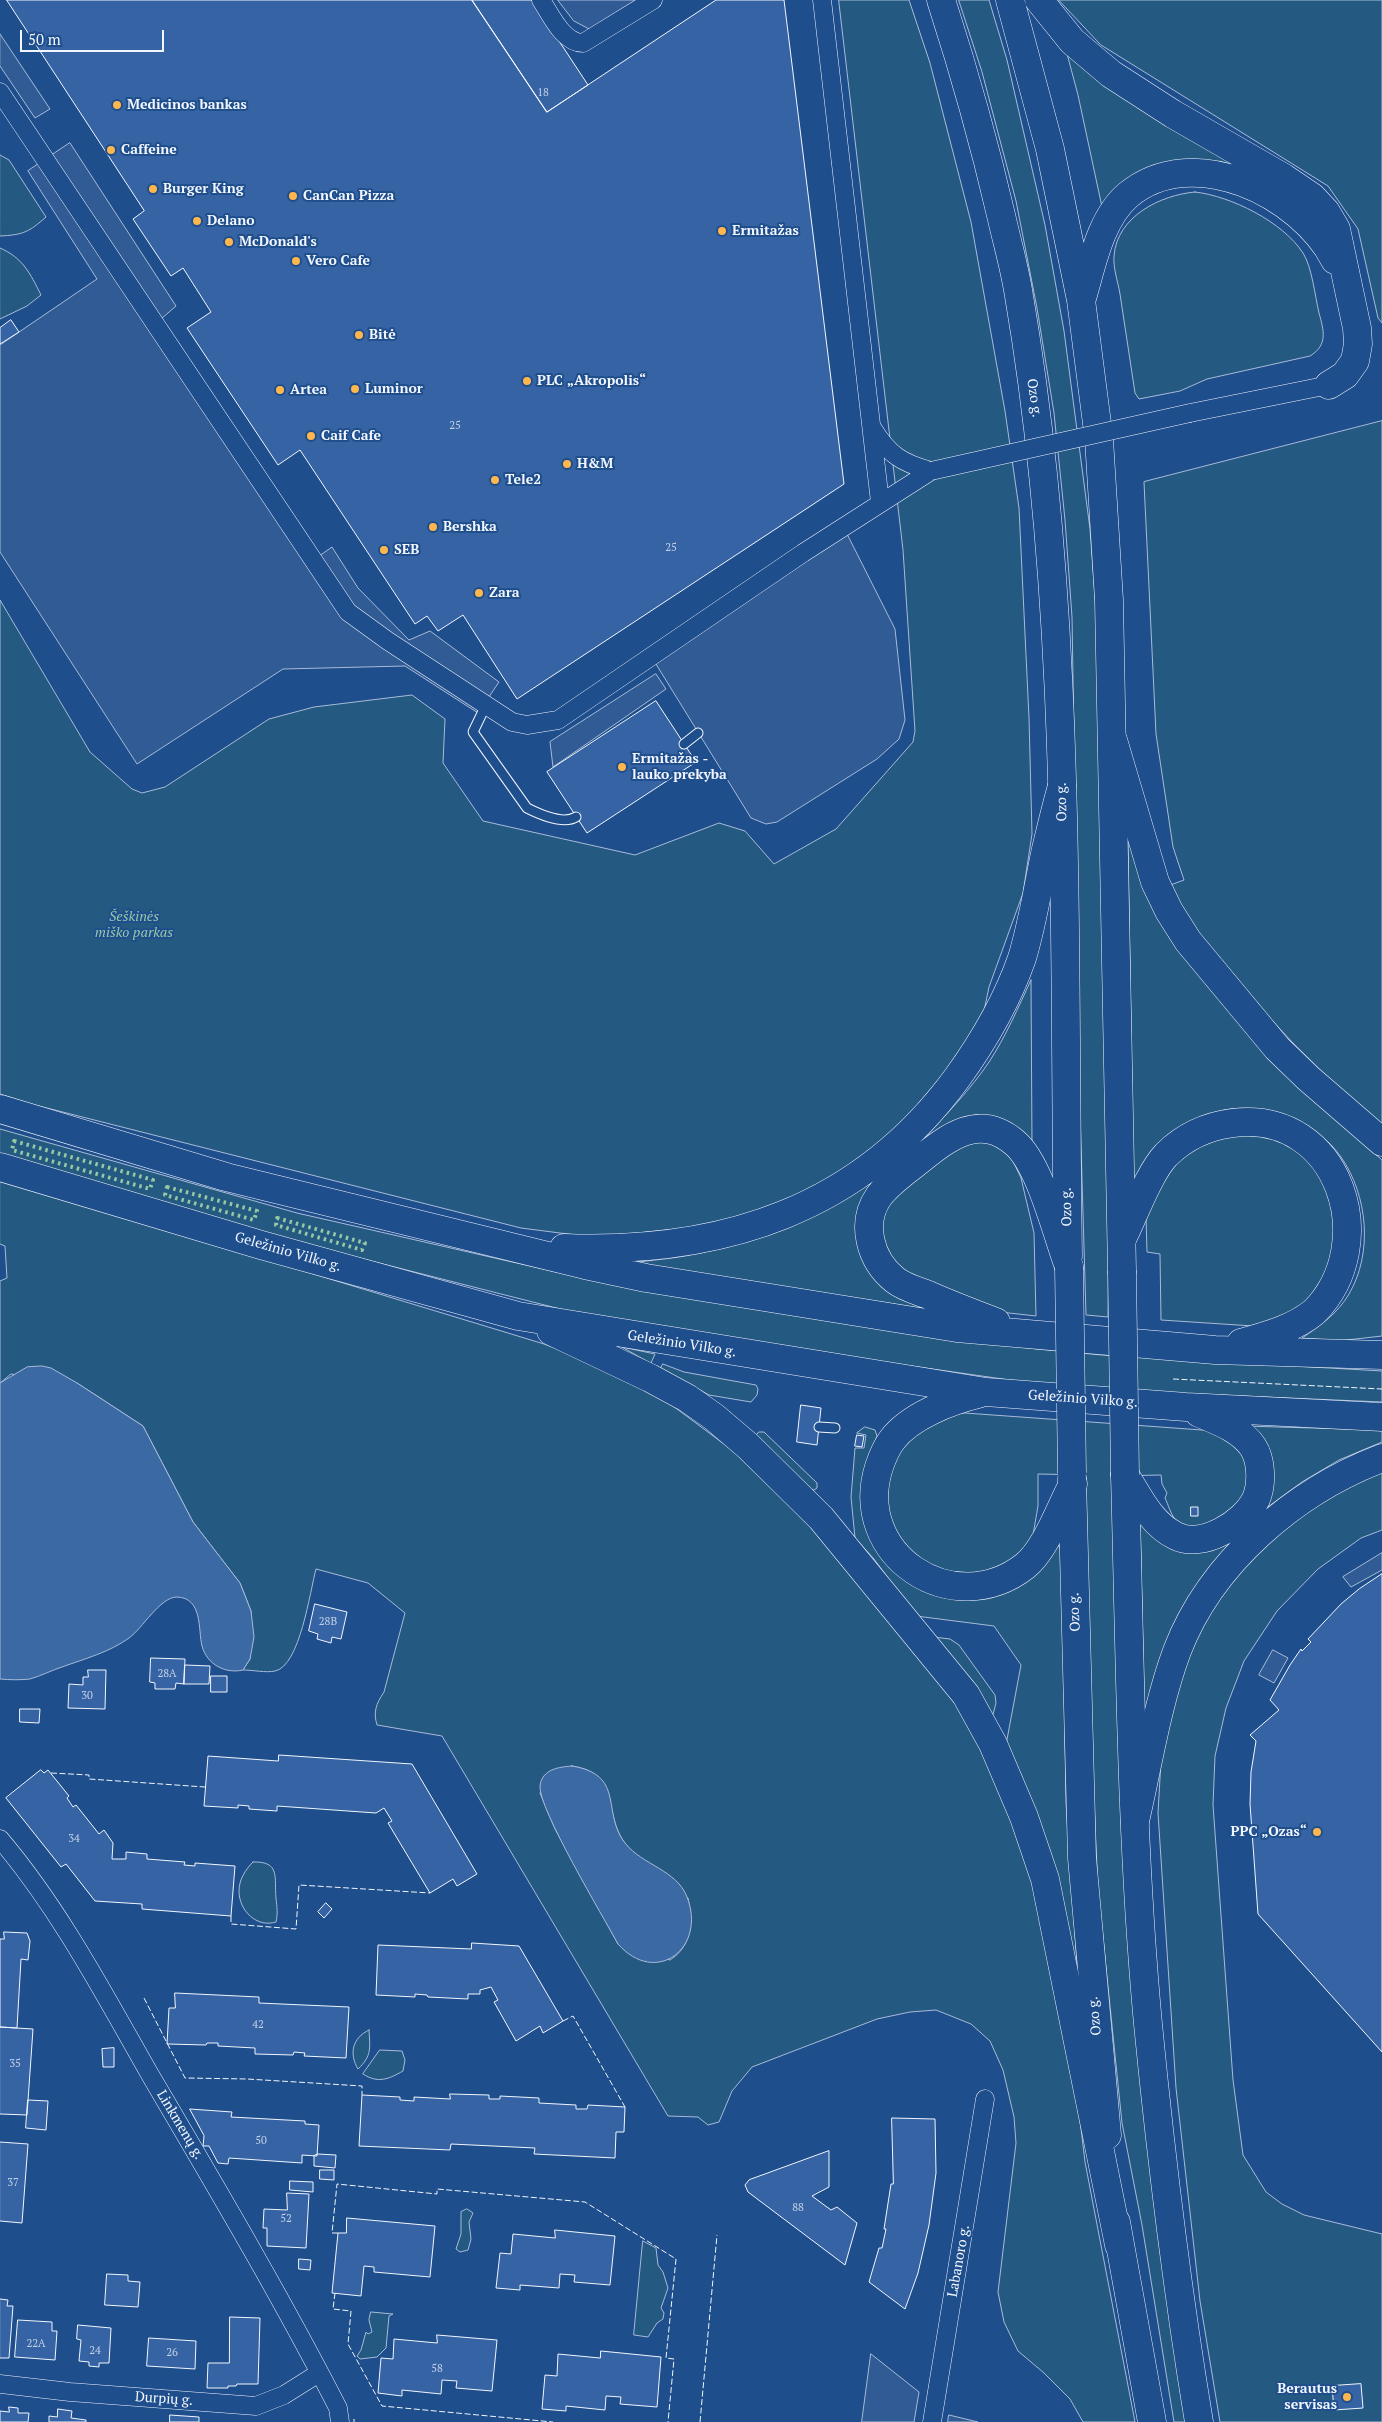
<!DOCTYPE html>
<html>
<head>
<meta charset="utf-8">
<style>
	body { margin:0 }
	#map { position:relative; width:1382px; height:2422px; overflow:hidden; background:#1f4e8c; font-family:"PT Serif",serif }
	canvas { display:block }
	.scale { position:absolute; left:20px; top:30px; width:144px; height:22px; box-sizing:border-box; border:2px solid #f2f6ff; border-top:0; padding-left:6px; font-size:15px; line-height:18px; white-space:nowrap; color:#f2f6ff; -webkit-text-stroke:4px #1f4e8c; paint-order:stroke }
</style>
</head>
<body>
<div id="map">
<canvas width="1382" height="2422"></canvas>
<div class="scale">50 m</div>
</div>
<script>
const context = document.querySelector('canvas').getContext('2d');
context.lineJoin = 'round';
function paint(path, color) { context.fillStyle = color; context.fill(path, 'evenodd'); }
function trace(path, color, width, dash) { context.strokeStyle = color; context.lineWidth = width; context.lineCap = dash ? 'butt' : 'round'; context.setLineDash(dash || []); context.stroke(path); }
function label(font, color, halo, rows, align = 'center') {
  context.font = font + ' "PT Serif",serif'; context.lineWidth = 4; context.setLineDash([]); context.textBaseline = 'middle'; context.strokeStyle = halo; context.fillStyle = color; for (const [text, x, y, turn = 0] of rows) {
    context.save(); context.translate(x, y); context.rotate((+turn || 0) * Math.PI / 180); context.textAlign = isNaN(turn) ? turn : align; if (halo) context.strokeText(text, 0, 0); context.fillText(text, 0, 0); context.restore();
  }
}
const green = new Path2D(`
	M839 0H909L930 63 971 222 1005 411 1019 508 1029 718 1032 834 1023 893 989 987 980 1030 886 1142 807 1193 713 1226 591 1237 521 1228 35 1105 0 1094V600L90 752 132 789 142 793 165 787 269 719 314 707 412 695 445 719 443 763 483 821 635 855 719 823 745 831 774 864 836 829 913 742 915 731 903 550Z
	M959 0H989L1007 60 1045 225 1064 331 1090 529 1097 624 1109 1185 1108 1317 1086 1315 1080 1111 1072 617 1065 520 1054 413 1037 308 1016 201 982 72Z
	M1059 0H1382V323L1378 318 1358 229 1328 186 1101 45Z
	M1066 49 1243 168 1220 162 1183 160 1102 207 1078 95Z
	M0 155 9 160 46 217C29 232 23 235 0 236Z
	M1195 192C1231 196 1283 222 1303 253 1312 267 1315 296 1319 313 1324 331 1328 345 1310 356L1207 379 1180 391 1139 399 1135 393C1130 360 1125 327 1120 294 1118 282 1113 268 1114 256 1117 216 1161 195 1195 192Z
	M0 248C23 258 30 273 41 295L27 306 0 319Z
	M1382 421V1131L1292 1042 1197 939 1165 887 1184 880 1173 847 1156 734 1144 482Z
	M1128 835 1150 890 1337 1120 1382 1160V1336L1338 1341 1302 1338C1320 1326 1338 1313 1349 1294 1373 1253 1368 1196 1341 1157 1317 1122 1265 1102 1224 1110 1211 1113 1195 1117 1185 1126 1180 1130 1176 1139 1172 1144 1159 1162 1147 1180 1134 1197Z
	M1031 980 1032 1146 947 1127 925 1138C947 1113 971 1089 989 1062 1006 1036 1018 1008 1031 980Z
	M0 1129 297 1213 587 1279 930 1336 1037 1349 1102 1355 1382 1371V1402L1172 1393 1038 1384 855 1358 580 1314 229 1225 0 1156Z
	M1230 1130 1284 1139 1327 1178 1341 1250 1299 1313 1253 1326 1161 1320 1160 1254 1147 1252 1146 1217 1176 1156Z
	M986 1139 1018 1160 1014 1163 1021 1178 1034 1233 1036 1316 991 1311 973 1306 890 1264 880 1245 883 1206 955 1145Z
	M0 1179 485 1326 544 1344 590 1362 669 1403 736 1453 821 1537 961 1706 1020 1822 1071 2044 1085 2162 1135 2422H1083L1070 2399 1044 2373 1018 2351 1004 2322 998 2292 1016 2143 1014 2117 1003 2070 990 2041 971 2024 936 2010 910 2012 877 2019 752 2067 732 2091 719 2122 708 2125 698 2117 668 2116 442 1736 377 1725C373 1712 376 1704 384 1692L405 1613 368 1583 316 1569C310 1591 300 1666 275 1671 266 1673 253 1670 243 1670L250 1659 251 1611 240 1583 193 1522 143 1426 77 1383 11 1374 0 1383V1281L7 1278 5 1246 0 1244ZM572 1766C622 1774 602 1810 624 1842 635 1858 672 1884 688 1898 693 1922 692 1946 670 1960L618 1944 555 1829 540 1793Z
	M878 1179 857 1228 951 1313 629 1263C654 1260 680 1258 705 1252 767 1240 823 1209 878 1179Z
	M622 1347 655 1354 651 1363Z
	M663 1364 684 1372 756 1385 758 1389 757 1395 751 1402 709 1395 661 1368Z
	M965 1413 1216 1431 1236 1440 1251 1473C1248 1482 1246 1496 1240 1502 1226 1518 1193 1540 1175 1519 1171 1515 1168 1504 1165 1498L1167 1493 1162 1484 1161 1475 1113 1476 1189 2422H1174L1142 2225 1122 2123 1098 1889 1089 1694 1086 1475 1038 1474V1506L1033 1535 1024 1552 1001 1567 970 1576 922 1564 903 1547 889 1522 886 1480 901 1443 950 1414Z
	M1244 1426 1382 1430V1442L1339 1460 1302 1482 1261 1512 1145 1740 1140 1517 1171 1544 1258 1510Z
	M865 1427 875 1430 877 1436 863 1474 865 1525 872 1540 919 1588 945 1598 973 1600 1004 1592 1055 1547 1059 1546 1062 1552 1066 1803 1080 2008 1005 1750 1021 1665 994 1626 916 1616 874 1559 855 1538 851 1497 855 1448H864L866 1435 857 1433Z
	M759 1432H764L817 1483V1488L814 1490 809 1489 756 1436Z
	M1382 1465V1530L1361 1538 1318 1569 1277 1611 1244 1661 1226 1708 1215 1756 1213 1805 1233 2080 1243 2155 1266 2192 1282 2204 1304 2215 1382 2234V2422H1220L1200 2301 1176 2088 1158 1813 1162 1743 1196 1626 1278 1527Z
	M933 1637 950 1639 959 1645 995 1695 996 1703 990 1726Z
	M253 1862C281 1861 274 1878 276 1898 277 1908 278 1913 276 1922 257 1928 239 1911 239 1891 239 1880 245 1870 253 1862Z
	M369 2030C370 2048 372 2056 358 2069 349 2054 352 2038 369 2030Z
	M380 2050 402 2051 405 2060 403 2071C389 2079 378 2084 363 2074Z
	M467 2209 473 2213 469 2222 471 2239 468 2250 460 2252 456 2249 461 2234V2212Z
	M643 2241 656 2248 658 2265 663 2272 668 2288 661 2308 664 2313 663 2319 657 2323 648 2337 634 2335Z
	M371 2312 393 2314 389 2316 386 2348 377 2357 360 2359 357 2356 361 2350 366 2332 368 2334 372 2332 369 2320Z`);
const parking = new Path2D(`
	M558 0H639L589 29 574 21Z
	M0 34 50 109 35 118 0 66Z
	M70 143 176 306 161 319 312 561 332 547 358 588 409 640 430 631 499 682 478 713 405 666 283 669 137 764 0 552V345L97 279 28 171Z
	M844 528 895 629 905 720 899 739 877 759 777 822 766 824 751 818 651 656Z
	M656 674 666 689 553 767 550 742Z
	M1382 1553V1570L1351 1587 1343 1577Z
	M1273 1650 1288 1658 1274 1683 1259 1675Z
	M871 2354 919 2392 914 2422H862Z
	M949 2415 978 2422H948Z`);
const water = new Path2D(`
	M42 1366 51 1368 77 1383 143 1426 193 1522 240 1583 251 1611 254 1637 250 1659 243 1670C226 1674 207 1665 202 1646 198 1630 203 1598 177 1597 160 1597 142 1629 129 1638 110 1652 84 1659 62 1667 52 1670 41 1676 30 1679 21 1680 10 1680 0 1679V1383L27 1367Z
	M572 1766C626 1775 601 1812 625 1843 642 1865 677 1870 687 1897 707 1948 656 1987 618 1944 604 1918 538 1808 540 1786 542 1769 559 1767 572 1766Z`);
const building = new Path2D(`
	M7 0H472L547 112 716 0H784L844 484 517 699 463 615 438 631 427 616 415 624 300 450 278 465 187 328 211 312 183 268 171 276 133 219 144 211Z
	M472 0H532L588 85 547 112Z
	M11 320 19 332 0 344V328Z
	M656 701 696 762 587 833 547 772Z
	M801 1405 821 1408 817 1445 797 1442Z
	M857 1435 864 1436 862 1447 855 1446Z
	M1191 1507H1198V1516H1191Z
	M1382 1574V2052L1258 1914 1250 1804 1251 1772 1256 1741 1250 1735 1279 1710 1270 1700 1290 1665 1301 1649 1302 1651 1311 1642 1308 1639 1341 1604 1359 1589Z
	M315 1604 347 1612 341 1639 332 1637 331 1643 317 1639 318 1634 309 1631Z
	M151 1658 185 1659 184 1684 176 1683 175 1689H155V1683L150 1682Z
	M185 1665 210 1666 209 1684H184Z
	M88 1670H106L105 1709 68 1708 69 1684 83 1685V1677H88Z
	M211 1676H227V1692H211Z
	M20 1709H40L39 1723 20 1722Z
	M279 1755 412 1764 477 1874 457 1886 453 1879 430 1893 388 1823 392 1821 384 1808 376 1813 277 1806V1811L249 1809V1806L238 1805V1808L204 1806 208 1756 278 1761Z
	M41 1770 44 1773 48 1770 69 1796 67 1798 73 1807 76 1805 99 1834 104 1830 113 1843 112 1859H126V1852L147 1854V1859L185 1862 184 1865 195 1866V1863L235 1866 231 1916 142 1909V1904L95 1901 66 1864 61 1867 6 1798Z
	M326 1903 332 1909 324 1918 318 1912Z
	M4 1932 27 1933 30 1941 28 1960 21 1959 17 2028 0 2027V1939H4Z
	M472 1943 519 1946 563 2021 543 2033 540 2026 516 2041 494 2002 498 2000 491 1987 480 1990V1994H468V1999L428 1997 427 1995 415 1994V1997L376 1995 378 1945 471 1949Z
	M175 1993 259 1997V2003L349 2007 346 2058 304 2056 305 2053 294 2052 293 2055 255 2054V2048L218 2046V2043H207L206 2045 167 2044 169 2008H175Z
	M0 2027 33 2029 27 2115 0 2114Z
	M114 2048V2067H103L102 2049Z
	M450 2094 489 2095V2099H500V2096L539 2098V2103L576 2105V2109H587L588 2105 625 2107 624 2132H616L615 2158 534 2154 535 2148 451 2144 450 2150 359 2146 362 2095 400 2097V2100L414 2101V2097L450 2099Z
	M28 2100 48 2101 46 2130 26 2128Z
	M190 2109 232 2112 231 2117 305 2121V2124L319 2125 317 2156 302 2155V2163L229 2158 228 2164 218 2163 209 2146H203L204 2136Z
	M892 2118 935 2119 936 2173 929 2225 918 2273 905 2309 869 2282 879 2248H882L886 2229H884L891 2184H893Z
	M0 2142 28 2144 22 2223 0 2221Z
	M829 2151V2187L812 2196 831 2210 837 2207 857 2223 845 2265 748 2192 745 2185 749 2180Z
	M318 2154 336 2155 335 2168 314 2166V2156Z
	M320 2170H334V2180L320 2179Z
	M290 2181 313 2182V2192L290 2190Z
	M287 2193 309 2194 306 2248 267 2246V2228H263L264 2209 287 2210Z
	M347 2218 435 2226 430 2277 374 2272V2267L364 2266 361 2296 332 2293 338 2233H346Z
	M555 2230 615 2236 610 2285 574 2282 575 2275 560 2274 559 2288 520 2285V2290L496 2288 500 2253 511 2254 513 2234 555 2238Z
	M299 2259 311 2260 310 2270 299 2269Z
	M107 2274 128 2275V2281L140 2282 138 2307 105 2305Z
	M0 2299 8 2300 7 2306H13L9 2358H0Z
	M230 2317 260 2318 258 2384H237L236 2386H228V2388H207L208 2363H229Z
	M18 2320 52 2322V2331H57L55 2360 15 2357Z
	M78 2325 111 2328 109 2363H99V2367L89 2366V2362L79 2361 81 2340 77 2339Z
	M437 2335 497 2340 492 2391 456 2388 457 2381 442 2380 441 2394 402 2390V2396L378 2393 381 2358 393 2359 394 2339 437 2343Z
	M149 2338 196 2341 195 2369 147 2366Z
	M601 2351 661 2357 657 2407 620 2404 621 2397 606 2396 605 2410 566 2406V2411L542 2409 545 2375 557 2376 558 2354 600 2358Z
	M1361 2384 1363 2408 1334 2410 1332 2386Z
	M9 2407 18 2408V2413H29L28 2422H0V2411L9 2412Z
	M58 2409 72 2411 71 2418 86 2420V2422H49V2416L57 2417Z
	M170 2415 199 2417V2422H170Z`);
const lane = new Path2D(`
	M486 705 473 732 527 808C539 814 563 825 576 817
	M684 744 698 733
	M819 1427 835 1428`);
const street = new Path2D(`
	M541 0C551 15 563 43 583 43L653 0
	M822 0 880 502
	M0 92 348 612 388 641 512 722 527 725 558 720 803 553 931 471
	M1190 413 1329 385
	M873 429C889 455 902 463 931 471
	M0 1839C61 1911 105 1996 152 2078 216 2187 280 2295 338 2408L340 2422
	M0 2384 70 2392 256 2406 284 2395 319 2373
	M932 2422 985 2099`);
const primary = new Path2D(`
	M941 0C964 71 984 142 1001 215 1007 242 1015 269 1019 296 1073 612 1063 936 1068 1256
	M1010 0 1050 149 1081 300 1099 439 1109 600 1122 1271
	M1039 0 1072 41 1111 74 1173 114 1284 178 1312 197 1326 212 1336 229 1357 328 1358 344 1355 361 1345 375 1329 385
	M1082 298C1092 265 1100 219 1128 195 1193 141 1301 194 1335 260
	M1125 1475C1130 1658 1131 1842 1148 2024 1161 2157 1177 2290 1199 2422
	M1072 1479 1082 1858 1107 2135
	M1116 2222 1152 2422`);
const highway = new Path2D(`
	M1113 740 1155 882 1169 911 1188 941 1277 1048 1308 1078 1382 1142
	M0 1109 226 1177 585 1265 646 1278 957 1328 1215 1350 1382 1355
	M0 1167 261 1245 518 1316 986 1392 1186 1407 1382 1417
	M1122 1239C1134 1215 1149 1173 1166 1155 1184 1137 1208 1126 1233 1123 1340 1110 1382 1244 1314 1312 1293 1329 1266 1336 1241 1343
	M564 1248C723 1254 860 1210 957 1078 983 1042 1007 1001 1022 958 1033 922 1038 886 1046 849 1051 828 1056 807 1062 786
	M996 1322C972 1313 949 1304 926 1294 915 1290 904 1287 895 1280 870 1260 860 1223 879 1196 889 1183 903 1173 916 1163 946 1139 978 1111 1015 1143 1040 1164 1057 1235 1069 1267
	M551 1331 650 1378 687 1398 714 1417 748 1446 821 1518 966 1695 993 1744 1024 1817 1045 1879 1119 2245
	M978 1394C950 1401 910 1416 892 1440 886 1448 882 1458 879 1467 851 1555 953 1622 1025 1566 1046 1549 1060 1508 1073 1484
	M1125 1475C1139 1497 1151 1524 1176 1536 1202 1549 1244 1524 1256 1499 1262 1485 1262 1461 1253 1447 1241 1429 1218 1421 1199 1413
	M1135 1821C1148 1765 1157 1705 1177 1651 1211 1562 1295 1491 1382 1458`);
const streetBridge = new Path2D(`
	M931 471 1190 413`);
const primaryBridge = new Path2D(`
	M1069 1267 1072 1473
	M1122 1271 1125 1475`);
const hedge = new Path2D(`
	M14 1141 153 1180 150 1189 12 1150Z
	M167 1187 257 1211 254 1220 165 1195Z
	M277 1218 365 1243 362 1250 276 1225Z`);
const fence = new Path2D(`
	M1173 1379 1382 1389
	M51 1773 89 1775V1779L205 1787
	M231 1916V1924L296 1929 299 1885 430 1893
	M144 1998 185 2078 247 2079 362 2086V2095
	M563 2021 573 2016 625 2107
	M338 2233H332L337 2184 437 2194V2189L585 2202 676 2259 666 2358 674 2359 668 2422
	M335 2293 333 2309 351 2311 348 2344 382 2406 553 2422
	M354 2422V2419
	M700 2422 717 2235`);
const markers = [
	[117,105,5,"#ffb74d"],
	[111,150,5,"#ffb74d"],
	[153,189,5,"#ffb74d"],
	[293,196,5,"#ffb74d"],
	[197,221,5,"#ffb74d"],
	[722,231,5,"#ffb74d"],
	[229,242,5,"#ffb74d"],
	[296,261,5,"#ffb74d"],
	[359,335,5,"#ffb74d"],
	[527,381,5,"#ffb74d"],
	[355,389,5,"#ffb74d"],
	[280,390,5,"#ffb74d"],
	[311,436,5,"#ffb74d"],
	[567,464,5,"#ffb74d"],
	[495,480,5,"#ffb74d"],
	[433,527,5,"#ffb74d"],
	[384,550,5,"#ffb74d"],
	[479,593,5,"#ffb74d"],
	[622,767,5,"#ffb74d"],
	[1317,1832,5,"#ffb74d"],
	[1347,2397,5,"#ffb74d"]
];
const numberNames = [
	["18",543,93],
	["25",455,426],
	["25",671,548],
	["28B",328,1622],
	["28A",167,1674],
	["30",87,1696],
	["34",74,1839],
	["42",258,2025],
	["35",15,2064],
	["50",261,2141],
	["37",13,2183],
	["88",798,2208],
	["52",286,2219],
	["22A",36,2344],
	["24",95,2351],
	["26",172,2353],
	["58",437,2369]
];
const poiNames = [
	["Medicinos bankas",127,105],
	["Caffeine",121,150],
	["Burger King",163,189],
	["CanCan Pizza",303,196],
	["Delano",207,221],
	["Ermitažas",732,231],
	["McDonald's",239,242],
	["Vero Cafe",306,261],
	["Bitė",369,335],
	["PLC „Akropolis“",537,381],
	["Luminor",365,389],
	["Artea",290,390],
	["Caif Cafe",321,436],
	["H&M",577,464],
	["Tele2",505,480],
	["Bershka",443,527],
	["SEB",394,550],
	["Zara",489,593],
	["Ermitažas -",632,759],
	["lauko prekyba",632,775],
	["PPC „Ozas“",1307,1832,"right"],
	["Berautus",1337,2389,"right"],
	["servisas",1337,2405,"right"]
];
const streetNames = [
	["Ozo g.",1034,398,82],
	["Ozo g.",1062,802,-91],
	["Ozo g.",1067,1207,-91],
	["Geležinio Vilko g.",288,1252,16],
	["Geležinio Vilko g.",682,1344,9],
	["Geležinio Vilko g.",1083,1399,4],
	["Ozo g.",1075,1612,-92],
	["Ozo g.",1095,2016,-95],
	["Linkmenų g.",180,2125,59],
	["Labanoro g.",959,2261,-80],
	["Durpių g.",164,2399,4]
];
const parkNames = [
	["Šeškinės",134,917],
	["miško parkas",134,933]
];
paint(green, '#245a82');
trace(green, '#a8bbd7', 1);
paint(parking, '#305b95');
trace(parking, '#a8bbd7', 1);
paint(water, '#3b69a3');
trace(water, '#a8bbd7', 1);
paint(building, '#3563a3');
trace(building, '#f2f6ff', 1);
trace(lane, '#f2f6ff', 11);
trace(street, '#f2f6ff', 19);
trace(primary, '#f2f6ff', 29);
trace(highway, '#f2f6ff', 29);
trace(lane, '#1f4e8c', 9);
trace(street, '#1f4e8c', 18);
trace(primary, '#1f4e8c', 28);
trace(highway, '#1f4e8c', 28);
trace(streetBridge, '#f2f6ff', 19, []);
trace(primaryBridge, '#f2f6ff', 29, []);
trace(streetBridge, '#1f4e8c', 18);
trace(primaryBridge, '#1f4e8c', 28);
trace(hedge, '#97c8a6', 4, [2.5, 4]);
trace(fence, '#f2f6ff', 1, [6, 2.5]);
for (const [x, y, r, color] of markers) { const dot = new Path2D(); dot.arc(x, y, r, 0, 2 * Math.PI); context.fillStyle = color; context.fill(dot); trace(dot, '#1f4e8c', 2); }
label('11px', '#c3d1e8', null, numberNames);
label('bold 14px', '#f2f6ff', '#1f4e8c', poiNames, 'left');
label('14px', '#f2f6ff', '#1f4e8c', streetNames);
label('italic 14px', '#97c8a6', '#1f4e8c', parkNames);
</script>
</body>
</html>
